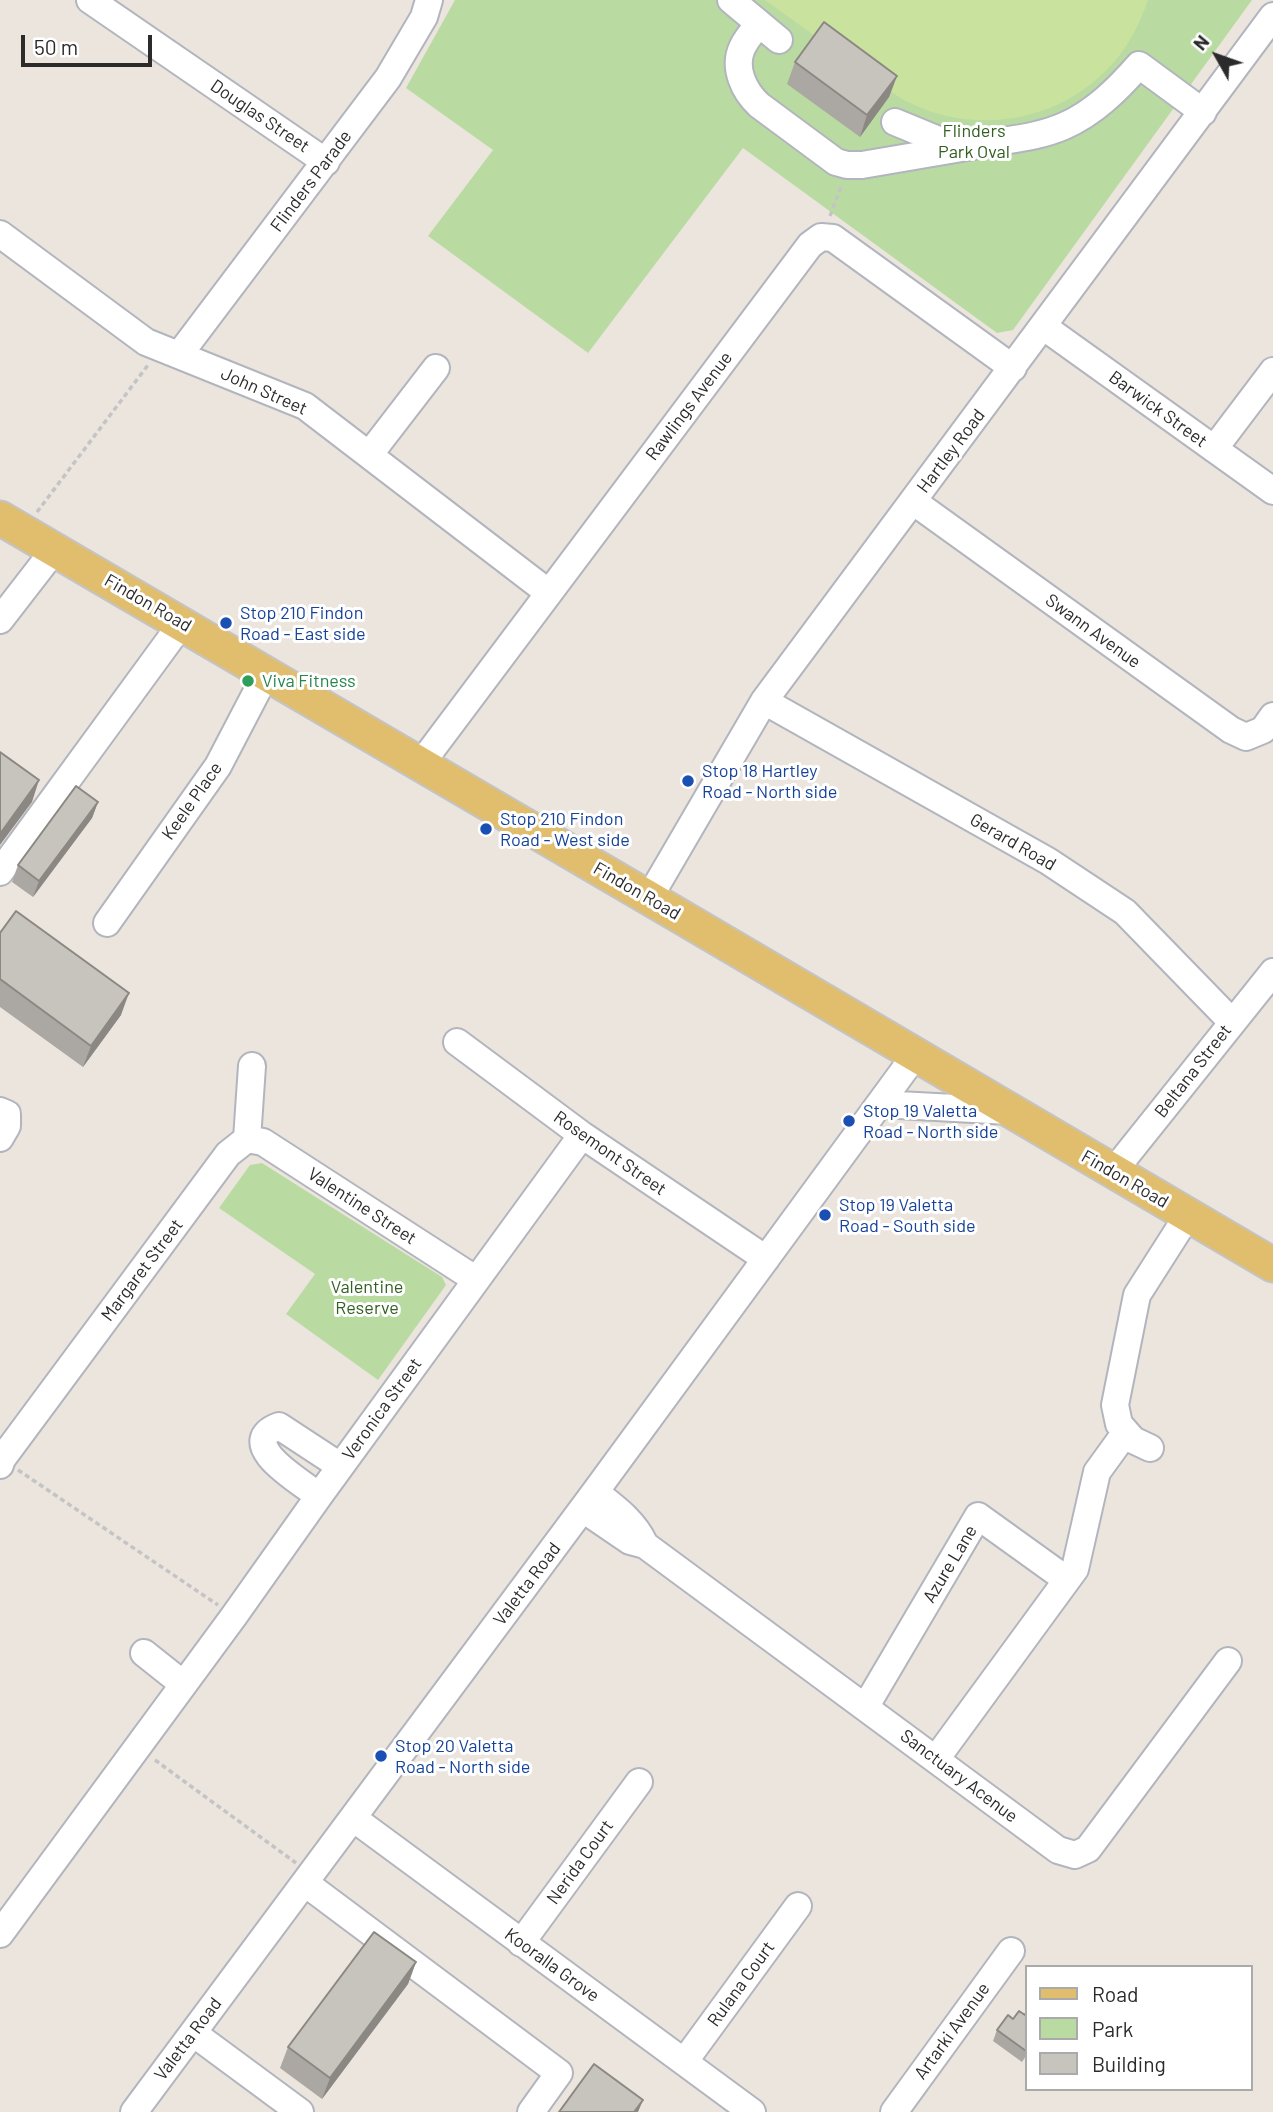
<!DOCTYPE html>
<html>
<head>
<meta charset="utf-8">
<style>
	body { margin:0 }
	#map { position:relative; width:1273px; height:2112px; overflow:hidden; background:#ebe5de; font-family:Barlow,sans-serif }
	canvas { display:block }
	.legend { position:absolute; left:1025px; top:1965px; width:228px; height:126px; box-sizing:border-box; background:#fff; border:2px solid #aaa; margin:0; padding:9px 12px; list-style:none; font-size:21px; color:#2b2b2b }
	.legend li { display:flex; align-items:center; gap:14px; height:35px }
	.legend b { width:35px; border:2px solid #aaa }
	.north { position:absolute; left:1182px; top:21px; width:70px; height:70px; -webkit-text-stroke:5px #fff; paint-order:stroke; rotate:310deg; font-size:19px; font-weight:700; line-height:28px; text-align:center; color:#2b2b2b }
	.north::after { content:''; display:block; margin:auto; width:24px; height:32px; background:#2b2b2b; clip-path:polygon(50% 0,100% 100%,50% 72%,0 100%) }
	.scale { position:absolute; left:21px; top:35px; width:131px; height:32px; box-sizing:border-box; border:4px solid #2b2b2b; border-top:0; padding-left:9px; font-size:21px; line-height:24px; white-space:nowrap; color:#2b2b2b; -webkit-text-stroke:5px #fff; paint-order:stroke }
</style>
</head>
<body>
<div id="map">
<canvas width="1273" height="2112"></canvas>
<ul class="legend">
<li><b style="height:9px;background:#e1be6d"></b>Road</li>
<li><b style="height:19px;background:#b9dba1"></b>Park</li>
<li><b style="height:19px;background:#c7c3bd"></b>Building</li>
</ul>
<div class="north">N</div>
<div class="scale">50 m</div>
</div>
<script>
const context = document.querySelector('canvas').getContext('2d');
context.lineJoin = 'round';
function paint(path, color) { context.fillStyle = color; context.fill(path, 'evenodd'); }
function trace(path, color, width, dash) { context.strokeStyle = color; context.lineWidth = width; context.lineCap = dash ? 'butt' : 'round'; context.setLineDash(dash || []); context.stroke(path); }
function label(font, color, halo, rows, align = 'center') {
  context.font = font + ' Barlow,sans-serif'; context.lineWidth = 6; context.setLineDash([]); context.textBaseline = 'middle'; context.strokeStyle = halo; context.fillStyle = color; for (const [text, x, y, turn = 0] of rows) {
    context.save(); context.translate(x, y); context.rotate((+turn || 0) * Math.PI / 180); context.textAlign = isNaN(turn) ? turn : align; if (halo) context.strokeText(text, 0, 0); context.fillText(text, 0, 0); context.restore();
  }
}
const green = new Path2D(`
	M455 0H1252L1013 330 997 333 743 148 588 353 428 236 493 150 406 88Z
	M262 1163 442 1277 446 1285 378 1380 286 1314 315 1274 219 1208 250 1165Z`);
const pitch = new Path2D(`
	M765 0H1148C1141 20 1132 39 1119 56 1069 120 979 138 908 102 891 94 876 79 860 68 829 46 797 23 765 0Z`);
const path = new Path2D(`
	M830 216 842 184
	M37 512 148 365
	M18 1470 218 1605
	M155 1760 296 1863`);
const minor = new Path2D(`
	M90 0 326 162
	M731 0 779 40
	M759 24C753 31 746 39 742 48 733 68 744 91 759 105L836 162 847 165H862C903 158 944 151 985 144 1012 139 1039 137 1064 126 1094 113 1118 89 1139 65L1203 112
	M895 122 958 148
	M0 234 146 342 305 406 549 593
	M1044 327 1273 491
	M179 355 388 78 424 17 429 0
	M1214 449 1273 371
	M369 455 436 368
	M914 502 1231 730 1246 737 1263 730 1273 716
	M0 620 55 549
	M764 701 1048 861 1125 912 1232 1022
	M420 765 810 245 821 237 833 238 1013 368
	M0 872 182 623
	M649 898 764 701 1273 16
	M107 923 218 766 267 672
	M457 1042 582 1135 766 1259
	M880 1104 1010 1111
	M0 1111 7 1114V1126L0 1138
	M247 1139 263 1142 475 1279
	M1113 1172 1273 972
	M1150 1448 1133 1440 1119 1424 1115 1405 1137 1295 1188 1215
	M0 1465 2 1459 228 1154 247 1139 252 1066
	M595 1492C614 1507 634 1521 644 1543
	M319 1496C301 1482 233 1443 279 1426L340 1466
	M583 1509 630 1541 645 1545 1058 1850 1075 1855 1088 1849 1228 1661
	M144 1653 183 1684
	M866 1706 978 1516 1067 1580
	M936 1759 1075 1569 1097 1472 1126 1432
	M353 1818 752 2112
	M305 1883 559 2073 531 2112
	M0 1934 234 1616 319 1496 582 1135
	M521 1943 639 1782
	M193 2033 300 2112
	M684 2062 798 1906
	M134 2112 595 1492 916 1054
	M894 2112 1011 1951`);
const major = new Path2D(`
	M0 518C425 765 849 1016 1273 1265`);
const wall = new Path2D(`
	M795 62 897 76 889 97 860 137 787 84Z
	M98 802 92 818 33 897 12 882 18 865Z
	M0 933 121 1015 83 1067 0 1007Z
	M416 1962 408 1984 322 2099 280 2068 288 2047Z
	M1026 2013V2056L1022 2062 993 2041 997 2030 1013 2019 1025 2015Z`);
const shadedWall = new Path2D(`
	M897 76 889 97 860 137 867 115Z
	M39 780 32 802 0 845V834Z
	M98 802 92 818 33 897 39 881Z
	M129 993 121 1015 83 1067 91 1046Z
	M416 1962 408 1984 322 2099 330 2078Z
	M643 2100 638 2112H634Z`);
const building = new Path2D(`
	M824 22 897 76 867 115 795 62Z
	M0 752 39 780 0 834Z
	M76 786 98 802 39 881 18 865Z
	M16 911 129 993 91 1046 0 979V933Z
	M374 1932 416 1962 330 2078 288 2047Z
	M1019 2011 1025 2015 1026 2013V2051L997 2030 1008 2015 1013 2019Z
	M594 2064 643 2100 634 2112H559Z`);
const markers = [
	[226,623,7,"#1a4fb4"],
	[248,681,7,"#2e9e5b"],
	[688,781,7,"#1a4fb4"],
	[486,829,7,"#1a4fb4"],
	[849,1121,7,"#1a4fb4"],
	[825,1215,7,"#1a4fb4"],
	[381,1756,7,"#1a4fb4"]
];
const streetNames = [
	["Douglas Street",260,116,34],
	["Flinders Parade",311,181,-53],
	["John Street",264,391,24],
	["Rawlings Avenue",689,406,-53],
	["Barwick Street",1158,409,36],
	["Hartley Road",951,451,-53],
	["Findon Road",148,603,30],
	["Swann Avenue",1093,631,36],
	["Keele Place",192,801,-55],
	["Gerard Road",1013,842,30],
	["Findon Road",637,891,30],
	["Beltana Street",1193,1071,-52],
	["Rosemont Street",610,1153,35],
	["Findon Road",1125,1179,30],
	["Valentine Street",362,1206,33],
	["Margaret Street",142,1270,-53],
	["Veronica Street",382,1409,-54],
	["Azure Lane",950,1564,-59],
	["Valetta Road",527,1584,-53],
	["Sanctuary Acenue",959,1776,37],
	["Nerida Court",580,1862,-54],
	["Kooralla Grove",552,1965,36],
	["Rulana Court",741,1984,-54],
	["Artarki Avenue",952,2031,-54],
	["Valetta Road",188,2039,-53]
];
const parkNames = [
	["Flinders",974,131],
	["Park Oval",974,152],
	["Valentine",367,1287],
	["Reserve",367,1308]
];
const transitNames = [
	["Stop 210 Findon",240,613],
	["Road - East side",240,634],
	["Stop 18 Hartley",702,771],
	["Road - North side",702,792],
	["Stop 210 Findon",500,819],
	["Road - West side",500,840],
	["Stop 19 Valetta",863,1111],
	["Road - North side",863,1132],
	["Stop 19 Valetta",839,1205],
	["Road - South side",839,1226],
	["Stop 20 Valetta",395,1746],
	["Road - North side",395,1767]
];
const leisureNames = [
	["Viva Fitness",262,681]
];
paint(green, '#b9dba1');
paint(pitch, '#c9e29e');
trace(minor, '#b2b5bd', 30);
trace(major, '#c4c4c4', 37);
trace(path, '#c4c4c4', 3.5, [5, 3.5]);
trace(minor, '#fff', 26);
trace(major, '#e1be6d', 33);
paint(wall, '#aba8a3');
paint(shadedWall, '#8b8884');
paint(building, '#c7c3bd');
trace(building, '#8b8884', 2);
for (const [x, y, r, color] of markers) { const dot = new Path2D(); dot.arc(x, y, r, 0, 2 * Math.PI); context.fillStyle = color; context.fill(dot); trace(dot, '#fff', 2.5); }
label('18px', '#2b2b2b', '#fff', streetNames);
label('18px', '#336022', '#fff', parkNames);
label('18px', '#164399', '#fff', transitNames, 'left');
label('18px', '#27864d', '#fff', leisureNames, 'left');
</script>
</body>
</html>
